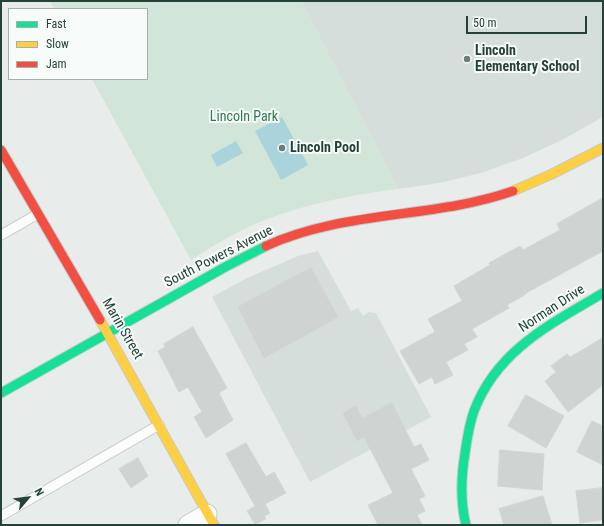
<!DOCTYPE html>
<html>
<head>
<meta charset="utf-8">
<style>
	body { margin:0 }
	#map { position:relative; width:604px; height:526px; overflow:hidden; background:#e8edeb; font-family:"Roboto Condensed",sans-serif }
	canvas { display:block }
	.frame { position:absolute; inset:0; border:2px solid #24423a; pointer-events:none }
	.legend { position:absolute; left:8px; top:8px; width:140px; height:72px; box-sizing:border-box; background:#f7fbf9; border:1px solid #a3b1ad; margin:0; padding:5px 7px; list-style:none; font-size:12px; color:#24423a }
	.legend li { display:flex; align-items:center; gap:8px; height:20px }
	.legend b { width:20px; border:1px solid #a3b1ad }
	.north { position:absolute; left:8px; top:478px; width:40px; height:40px; -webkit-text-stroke:3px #f7fbf9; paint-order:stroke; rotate:62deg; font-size:11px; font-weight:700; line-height:16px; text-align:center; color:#24423a }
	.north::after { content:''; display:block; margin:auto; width:14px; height:18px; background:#24423a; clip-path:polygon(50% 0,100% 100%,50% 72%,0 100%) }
	.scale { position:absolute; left:466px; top:16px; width:121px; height:18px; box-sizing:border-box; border:2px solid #24423a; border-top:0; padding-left:5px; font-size:12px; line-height:14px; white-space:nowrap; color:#24423a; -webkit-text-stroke:3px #f7fbf9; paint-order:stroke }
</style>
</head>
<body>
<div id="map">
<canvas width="604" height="526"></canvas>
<div class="frame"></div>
<ul class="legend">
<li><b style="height:5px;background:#16e098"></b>Fast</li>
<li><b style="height:5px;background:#ffcf43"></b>Slow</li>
<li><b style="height:5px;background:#f24e42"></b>Jam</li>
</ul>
<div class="north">N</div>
<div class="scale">50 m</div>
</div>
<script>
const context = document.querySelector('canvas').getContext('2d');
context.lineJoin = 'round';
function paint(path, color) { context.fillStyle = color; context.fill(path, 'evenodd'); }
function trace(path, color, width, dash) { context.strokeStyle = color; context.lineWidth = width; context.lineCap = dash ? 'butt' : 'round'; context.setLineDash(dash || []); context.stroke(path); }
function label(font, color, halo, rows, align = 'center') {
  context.font = font + ' "Roboto Condensed",sans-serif'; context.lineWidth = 4; context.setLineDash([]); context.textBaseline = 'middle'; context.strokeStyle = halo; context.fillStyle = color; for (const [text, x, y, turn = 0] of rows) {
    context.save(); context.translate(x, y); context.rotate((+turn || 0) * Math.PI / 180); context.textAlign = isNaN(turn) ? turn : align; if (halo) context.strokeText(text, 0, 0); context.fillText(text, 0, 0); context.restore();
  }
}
const built = new Path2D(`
	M301 1H603V117L562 140 523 158 481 173 439 183 398 189Z
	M318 251 351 311 358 308 363 316 369 312 376 313 431 417 310 482 212 297 247 278 298 256Z`);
const green = new Path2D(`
	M50 1H301L398 189C343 196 295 206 244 229 226 238 208 249 191 260L92 79H147V9H54Z`);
const water = new Path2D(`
	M282 117 308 165 281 180 255 131Z
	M236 141 243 153 217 167 211 155Z`);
const building = new Path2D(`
	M603 198V251L526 293V294L507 305 509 308 472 329 477 337 464 344 468 350 446 362 453 375 435 384 432 377 419 384 400 351 435 332 428 319 462 301 454 286 490 265 489 263 520 246 523 250 560 230 557 224Z
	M311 268 338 317 264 358 238 307Z
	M193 327 227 388 219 393 233 420 206 438 194 417 202 412 188 387 179 392 158 351 165 347 164 344Z
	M603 338V385L568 412 545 381 556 372 551 366 567 354 570 357Z
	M526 395 564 416 546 448 508 426Z
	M392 403 414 447 421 444 429 460 411 469 425 496 419 499 425 511 417 515 422 525H378L368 505 393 493 364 437 357 441 343 413 356 406 362 418Z
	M592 421 603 426V465L577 452Z
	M246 443 266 477 274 472 286 493 265 504 270 513 264 516 266 519 255 524 247 511 255 506 226 454Z
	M500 450 544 454 542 490 498 486Z
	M138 458 148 476 131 488 119 469Z
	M603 488V520L580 523 576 491Z
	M543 496 552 525H504L499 509Z`);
const lane = new Path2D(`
	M1 235 38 214
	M1 516 159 425`);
const street = new Path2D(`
	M188 525 207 514`);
const fast = new Path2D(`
	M1 393 227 266 266 246
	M466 525C460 501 461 477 465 453 467 439 469 425 474 411 497 350 551 324 603 293`);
const slow = new Path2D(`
	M513 191 552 174 603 148
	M100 320 214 525`);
const jam = new Path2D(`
	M1 150 100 320
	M266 246C344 210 433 219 513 191`);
const markers = [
	[467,59,4,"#697e78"],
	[282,148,4,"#697e78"]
];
const poiNames = [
	["Lincoln",475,51],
	["Elementary School",475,67],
	["Lincoln Pool",290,148]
];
const parkNames = [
	["Lincoln Park",244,117]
];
const streetNames = [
	["South Powers Avenue",219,257,-27],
	["Norman Drive",552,309,-33],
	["Marin Street",122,329,60]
];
paint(built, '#d6dedb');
paint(green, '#d1e6d8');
paint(water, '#a9d4db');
paint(building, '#cfd4d2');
trace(building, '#d1d6d4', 1);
trace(lane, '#c5cac8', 11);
trace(street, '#c5cac8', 21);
trace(fast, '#c3cbc8', 11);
trace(slow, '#c3cbc8', 11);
trace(jam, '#c3cbc8', 11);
trace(lane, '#fcfcfc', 9);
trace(street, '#fcfcfc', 19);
trace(fast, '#16e098', 9);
trace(slow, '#ffcf43', 9);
trace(jam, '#f24e42', 9);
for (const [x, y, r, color] of markers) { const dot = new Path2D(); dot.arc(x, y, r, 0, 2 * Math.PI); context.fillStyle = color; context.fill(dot); trace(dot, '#f7fbf9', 1.5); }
label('bold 14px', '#24423a', '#f7fbf9', poiNames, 'left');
label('14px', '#2d7a4b', '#f7fbf9', parkNames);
label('14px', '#24423a', '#f7fbf9', streetNames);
</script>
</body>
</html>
